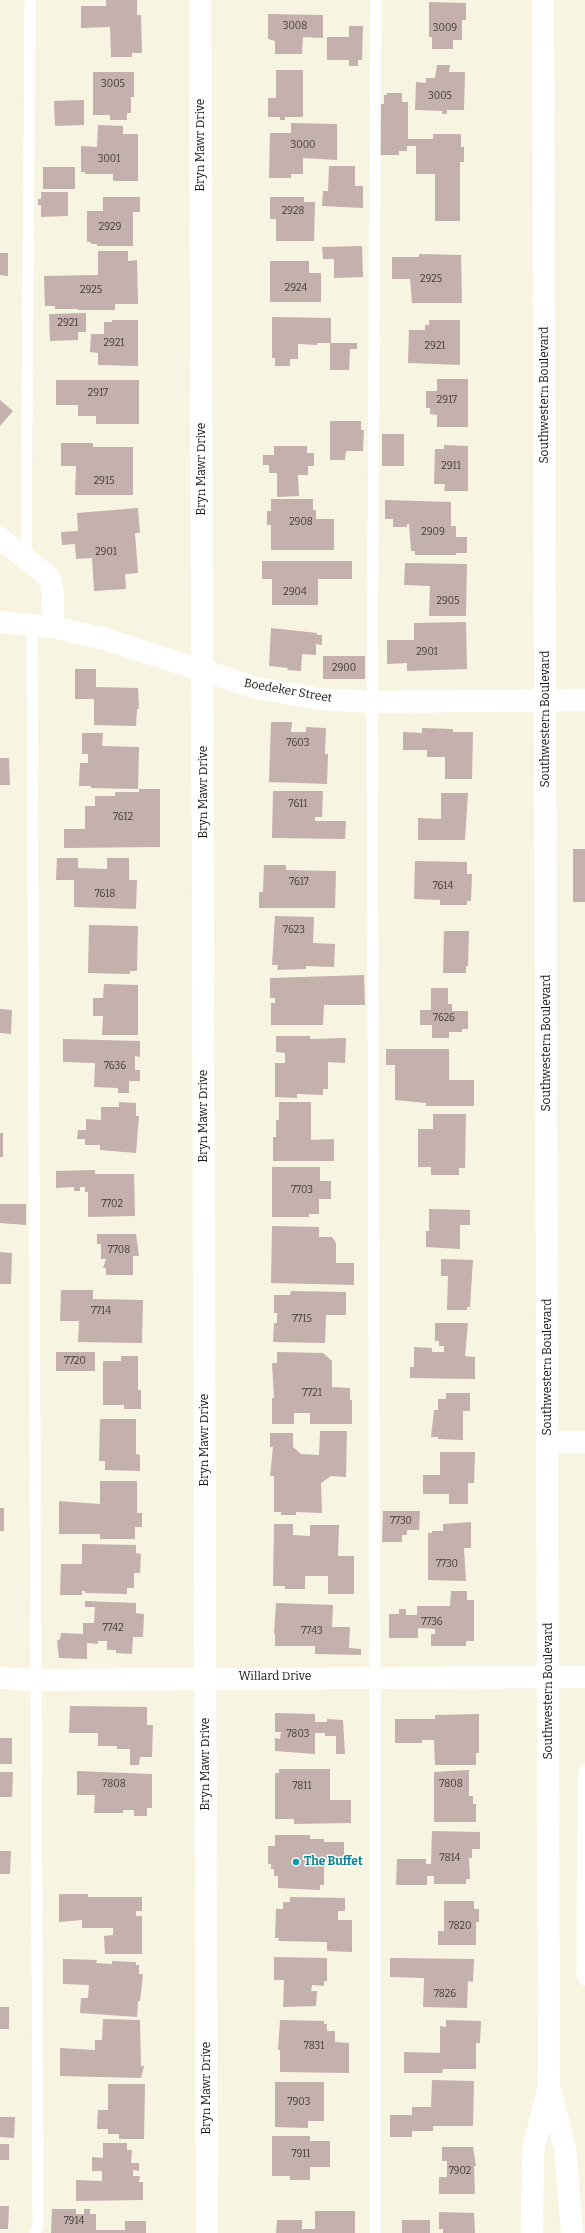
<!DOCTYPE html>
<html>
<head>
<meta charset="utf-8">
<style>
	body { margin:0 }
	canvas { display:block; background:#f7f4e2 }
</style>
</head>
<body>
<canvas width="585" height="2233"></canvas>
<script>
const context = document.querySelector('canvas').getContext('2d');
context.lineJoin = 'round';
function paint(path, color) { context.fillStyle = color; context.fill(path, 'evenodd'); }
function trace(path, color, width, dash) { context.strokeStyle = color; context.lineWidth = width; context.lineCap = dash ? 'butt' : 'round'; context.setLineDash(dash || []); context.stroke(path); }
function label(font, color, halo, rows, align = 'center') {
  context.font = font + ' Bitter,serif'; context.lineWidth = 3; context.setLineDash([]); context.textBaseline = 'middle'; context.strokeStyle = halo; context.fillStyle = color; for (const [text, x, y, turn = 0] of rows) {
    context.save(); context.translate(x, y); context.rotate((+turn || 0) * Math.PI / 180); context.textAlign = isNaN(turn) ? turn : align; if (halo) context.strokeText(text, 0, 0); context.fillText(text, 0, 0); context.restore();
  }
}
const building = new Path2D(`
	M106 0H137V15H141L142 53H132V57H111L110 27 81 28V6H106Z
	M429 2 466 3V20H462V40H453V49H432V37H429Z
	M268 14 323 15V38L303 37 302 54H275V41L268 39Z
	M349 26H363L362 60H358V66H349V60H327V37H349Z
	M437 65H450L449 72H465L464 110H447V114H442V111L415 110 416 82 426 83V78H435Z
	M276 70H303V117H285V120H280V117H268V98H276Z
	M93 72H134V97H131V113H127V120H110V115H93Z
	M387 93H402V102H408V139H433V134H461V147H464V162H460V221H435V174H416V146H407V151H399V155H379V104H384V95H387Z
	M84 100V125L55 126 54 101Z
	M291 123 337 124V160L303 158V174H291V178H269L270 133H291Z
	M98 125 123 126V134H138V181H113V174H85V172H81V146L97 147Z
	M329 166H355V186H363V208L322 206 323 191H328Z
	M43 167H75V189H43Z
	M41 192H68V216L41 217V205H38V199H41Z
	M103 197H140V212H133V246H97V244H91V242H87V211H103Z
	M270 197H304V202H315L314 241H276V219H270Z
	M362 246 363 277 334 278V259H323L322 247Z
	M98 251H128V261L137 260 138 304H115V310H78V309H55V306H45L44 276 98 275Z
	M0 253H8V276L0 275Z
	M419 254 461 255 462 303H412L410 279H392V257H419Z
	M270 261H309V273H321V302H270Z
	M86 313V332H78V340L50 341 49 314Z
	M272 317 331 318V343H357V349H350L349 370H330V343H317V345L298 344V359H290V366H275V358H272Z
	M112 320H138V366L98 365V353L90 352 91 334H104V322H112Z
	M429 320H460V365L408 363 409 330H425V325H429Z
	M437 379H468V427H437V415L430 414V408H426V391H437Z
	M56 380H139V424H96V416H78V405H56Z
	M0 400 13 411 0 426Z
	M330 421H361V430H364L363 451H346L345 460H330Z
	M382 434H404V466H382Z
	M61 443H93V447H133V495H75L76 466H61Z
	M444 445 468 446V491H444L445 484H434L435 449H444Z
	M274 446H307V453H314V466H308V475H298L299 496 277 497V473H269V465H263V455H274Z
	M271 499H313V510H316V519H334V550H271V525H267V511H271Z
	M385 500 451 502V526H456V537H467V553H456V555H415V551H411L409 524H407V527H393V519H385Z
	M138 508 140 533H135L138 573 125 574 126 589 94 591 92 558 76 559 75 544 62 545 61 532 78 531 77 513Z
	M262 561H352V579H318V605H272V579H262Z
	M405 563 467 564 466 616H429L430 586 404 585Z
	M466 622 467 669 407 671V663L387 664V640H414V623Z
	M271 628 317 633V635H322V645L316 644V655L302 654 301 671 287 670 288 668 269 666Z
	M323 656H365V679H323Z
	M75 669H96V687L138 688 139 709H137L136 726 94 725V699H75Z
	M271 722H292L291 732H306V727L326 728 325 754H328L327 784 269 782Z
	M422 728 453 729V732H473L472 779H445V757H427V750H403V732L422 733Z
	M82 733H103L102 746 139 747 138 789 91 788V786H79L80 763H88V754H82Z
	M0 758H9L10 785H0Z
	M139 789H160V847L64 848V829H85V806H95V796H115V792H139Z
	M273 791H323L322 817H315V821H346L345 839 272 838Z
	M441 793H468L465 840H418V818L441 819Z
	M573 849H585V902H573Z
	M57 858H78V868L107 869V858H129V880H137L136 909 74 907V880H56Z
	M415 861 467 862V874H472L471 901H467V905H440V900L414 899Z
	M264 865H286V870L336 871 335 908H259V892H263Z
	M275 916 314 917 313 943 335 944 334 967 306 966V969L277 970 278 965H272Z
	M89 925 138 926 137 971H130V974L88 973Z
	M444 931H469L468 966H466V973H443Z
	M364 975 365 1005H324L323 1025H271V1003H275V998H270V978Z
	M104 984 138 985V1035H102L103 1016H93V998H103Z
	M431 988H448V1004H452V1011H468V1029H462V1032H449V1038H432V1025H420V1010H431Z
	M0 1009 12 1010 11 1034 0 1033Z
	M276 1036H310V1039L346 1038 345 1063 328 1062V1089H323V1095L297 1094V1098L275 1097V1063H285V1053L276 1052Z
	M63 1039 140 1041V1057L135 1056V1070H140V1081H129V1093H118V1088L94 1087 95 1063 63 1062Z
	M386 1049H449V1080H474V1106H426V1103L395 1100V1065H386Z
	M119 1102 136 1103V1116H139L136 1153 100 1150V1145H85V1139H77L78 1130H86V1119L101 1120V1107H119Z
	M279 1102H311V1140L334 1139V1161H273V1137H276V1120H279Z
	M433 1114H466L465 1168H459V1175H431V1167H418V1129H433Z
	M0 1133H3V1157H0Z
	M272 1167H320V1181H331V1199H319V1214H309V1217H272Z
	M95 1170V1174H134L135 1216 88 1217V1192H85V1187H80V1191H74V1187L56 1188V1171Z
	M0 1204H26V1225L0 1223Z
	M429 1209 470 1210V1225H460V1249L426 1247V1231H429Z
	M272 1226 319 1227V1237H332L336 1243V1263H354V1285L271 1283Z
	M97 1234H136L139 1256H133V1275H106V1268H103L106 1259H101V1244H97Z
	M0 1252 12 1253 11 1284H0Z
	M441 1259 473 1260 470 1307H467V1310H447L448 1276H441Z
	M61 1290H93V1299L143 1300 142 1343 78 1342 79 1321H60Z
	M291 1291 346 1292V1315H326L325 1343 273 1342 274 1323H277V1313H274V1295H290Z
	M435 1323H468L465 1356 475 1357V1379L410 1378V1367H414V1347L432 1348V1352H444V1346H439V1341H435Z
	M56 1352H95V1371H56Z
	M277 1352 323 1353 332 1361V1387L350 1388V1400H352V1424H310V1413H294V1424H272V1398H274L272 1363H277Z
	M121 1356H138V1390H141V1409H124V1405H103V1361H121Z
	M446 1393H470V1411H463V1440L438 1439V1437H431L434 1410H438V1399H446Z
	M100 1419H136V1454L140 1455V1471L105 1470V1461H99Z
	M320 1431H347L346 1477 331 1476 321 1483 322 1513 296 1512V1515H281V1512H274V1476H270L273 1447H270V1433H293V1447L301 1454 319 1455Z
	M440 1452H475L474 1483H468V1504H449V1494H423V1475H440Z
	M100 1481H137V1513H142V1527H135V1539H100V1534H59V1501L100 1504Z
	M0 1508H4V1531H0Z
	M383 1511H420L419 1530H407V1535H402V1542H382Z
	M471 1522V1548H464L466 1581 428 1580V1533H432V1531H443V1524Z
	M274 1524H293V1535L310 1536V1525H339L338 1556H354V1594H328V1576H305V1589H285V1586H273Z
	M82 1544 136 1545V1553L141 1554 140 1573H134V1588H127V1594L85 1593V1591H82V1595H60L61 1564H82Z
	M451 1591H467V1600H474V1641H466V1646H431V1634H435V1629L418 1628V1638H389V1614H399V1609H406V1615H417V1606H450Z
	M85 1601 136 1603V1613L144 1614 143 1637H133L132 1654 116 1653V1650H107V1641H98V1644L87 1643V1659L59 1658 57 1641 60 1639 61 1633 83 1634V1623H94L95 1607H85Z
	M276 1603 333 1605 332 1627H350L349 1648 361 1649V1655L315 1654V1646H275V1634H274Z
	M70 1706 147 1707V1725H153L152 1757H140L139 1765H130V1749H117V1746H98V1733H69Z
	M275 1713 315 1714V1722H327V1719L343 1720 345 1754H336V1736H325V1733H315V1754L275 1751V1738L280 1739 281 1732H275Z
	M479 1714V1753H476V1765H435L434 1740H422V1743H395V1719H435V1715Z
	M0 1738H12V1764H0Z
	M279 1769H330V1800H351V1823L294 1824V1819H275V1773H279Z
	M469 1770V1796H473V1804H476V1822H434V1772Z
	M77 1771 152 1774V1808H147V1816H134V1810H123V1813H94L95 1795H77Z
	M0 1772H13L12 1797H0Z
	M432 1831 480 1832V1849H472V1858H469L470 1879H466V1884H434V1876H427V1885H396L397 1859H426V1864H431Z
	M275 1835H310V1839H324V1842H344V1859H324V1885H320V1890L278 1888V1876H274V1869H271V1864H268V1846H275Z
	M0 1851H11L10 1874H0Z
	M59 1894H88V1897H142V1911H136V1916H142V1954H105L104 1936 113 1935V1928H82V1920L59 1922Z
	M290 1897 345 1898V1911H338V1920H352V1952L327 1951V1942L278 1941 279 1938H275L276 1909H283V1902H290Z
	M444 1901H474V1909H479V1922H476V1945H438V1931H444Z
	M274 1957 327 1958V1981H324V1986L312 1985 311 1991H317L316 2006 283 2007 284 1980H274Z
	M390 1958 474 1959 473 1982 468 1981 467 2008 423 2007 424 1978 390 1977Z
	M63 1959 97 1960 96 1963 112 1964V1961L136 1962V1965H139V1974H143L140 2001H138L137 2017 80 2013 81 1998H88L89 1985 63 1984Z
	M0 2007H9V2029H0Z
	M103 2019 140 2020 141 2066H144L141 2078 60 2076V2048L95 2050V2040H102Z
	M280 2020 324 2021V2024H327V2031H335V2042L349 2043V2073L280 2072V2050H278Z
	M446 2020 481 2021 480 2043H476V2069H443L442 2073H404V2052L440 2053V2026L446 2027Z
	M432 2080 474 2081 473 2126H433V2131H412V2137H390V2115H412V2107H431Z
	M275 2082H324V2121H308V2128L275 2127Z
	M108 2084H145L144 2139H119V2134H108V2129H97L98 2110H108Z
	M0 2117H15L14 2138 0 2137Z
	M272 2136H310V2141H330V2167H310V2180H290V2176H272Z
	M103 2143H127V2150H132L131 2163H139V2171L133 2170V2176H140L139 2182H143V2200L76 2201V2180L102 2181V2171H92V2157L103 2158Z
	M0 2144H9V2160H0Z
	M442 2147H473L476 2166H474L475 2194H439V2177H447V2161H442Z
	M0 2206H9L8 2229H0Z
	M52 2209H76V2214H84V2209H90V2214H96V2230H125V2221H146V2233H51Z
	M315 2211H355V2233H276L277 2220H302V2229H315Z
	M439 2212 474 2213 475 2233H443V2229H439Z
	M402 2220H430V2233H402Z`);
const lane = new Path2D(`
	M26 559 30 0
	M32 625 38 2226 35 2233
	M585 1770 583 1777 582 1974 585 1980
	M375 2233V1677L372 702 376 0`);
const street = new Path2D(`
	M200 0 207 2233
	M0 538 49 577 53 593V627
	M0 622 53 627 105 639 257 688 318 699 372 702 585 700
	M548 1442H585
	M0 1678 36 1680 585 1677`);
const secondary = new Path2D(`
	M550 2089 565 2148 572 2233
	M532 2233 533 2151 549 2086 543 0`);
const markers = [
	[296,1862,4,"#0f9aa8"]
];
const numberNames = [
	["3008",295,26],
	["3009",445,28],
	["3005",113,84],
	["3005",440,96],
	["3000",303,145],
	["3001",109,159],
	["2928",293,211],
	["2929",110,227],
	["2925",431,279],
	["2924",296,288],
	["2925",91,290],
	["2921",68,323],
	["2921",114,343],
	["2921",435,346],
	["2917",98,393],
	["2917",447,400],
	["2911",451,466],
	["2915",104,481],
	["2908",301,522],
	["2909",433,532],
	["2901",106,552],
	["2904",295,592],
	["2905",448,601],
	["2901",427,652],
	["2900",344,668],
	["7603",298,743],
	["7611",298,804],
	["7612",123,817],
	["7617",299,882],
	["7614",443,886],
	["7618",105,894],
	["7623",294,930],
	["7626",444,1018],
	["7636",115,1066],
	["7703",302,1190],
	["7702",112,1204],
	["7708",119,1250],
	["7714",101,1311],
	["7715",302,1319],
	["7720",75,1361],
	["7721",312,1393],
	["7730",401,1521],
	["7730",447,1564],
	["7736",432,1622],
	["7742",113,1628],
	["7743",312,1631],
	["7803",298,1734],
	["7808",114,1784],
	["7808",451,1784],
	["7811",302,1786],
	["7814",450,1858],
	["7820",460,1926],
	["7826",445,1994],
	["7831",314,2046],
	["7903",299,2102],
	["7911",301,2154],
	["7902",460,2171],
	["7914",74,2221]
];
const streetNames = [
	["Bryn Mawr Drive",201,145,-90],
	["Southwestern Boulevard",545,395,-90],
	["Bryn Mawr Drive",202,469,-90],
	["Boedeker Street",288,691,10],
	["Southwestern Boulevard",546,719,-90],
	["Bryn Mawr Drive",204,792,-90],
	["Southwestern Boulevard",547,1043,-90],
	["Bryn Mawr Drive",204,1116,-90],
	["Southwestern Boulevard",548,1367,-90],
	["Bryn Mawr Drive",205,1440,-90],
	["Willard Drive",275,1677],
	["Southwestern Boulevard",549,1691,-90],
	["Bryn Mawr Drive",206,1764,-90],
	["Bryn Mawr Drive",207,2088,-90]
];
const cultureNames = [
	["The Buffet",304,1862]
];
paint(building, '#c4b0ac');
trace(lane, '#fff', 11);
trace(street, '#fff', 22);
trace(secondary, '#fff', 22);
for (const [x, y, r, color] of markers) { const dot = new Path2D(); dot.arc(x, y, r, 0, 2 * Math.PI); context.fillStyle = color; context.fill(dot); trace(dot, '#fff', 1.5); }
label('10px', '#423b36', null, numberNames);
label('12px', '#16140e', '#fff', streetNames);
label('bold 12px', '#0d838f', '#fff', cultureNames, 'left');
</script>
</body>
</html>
